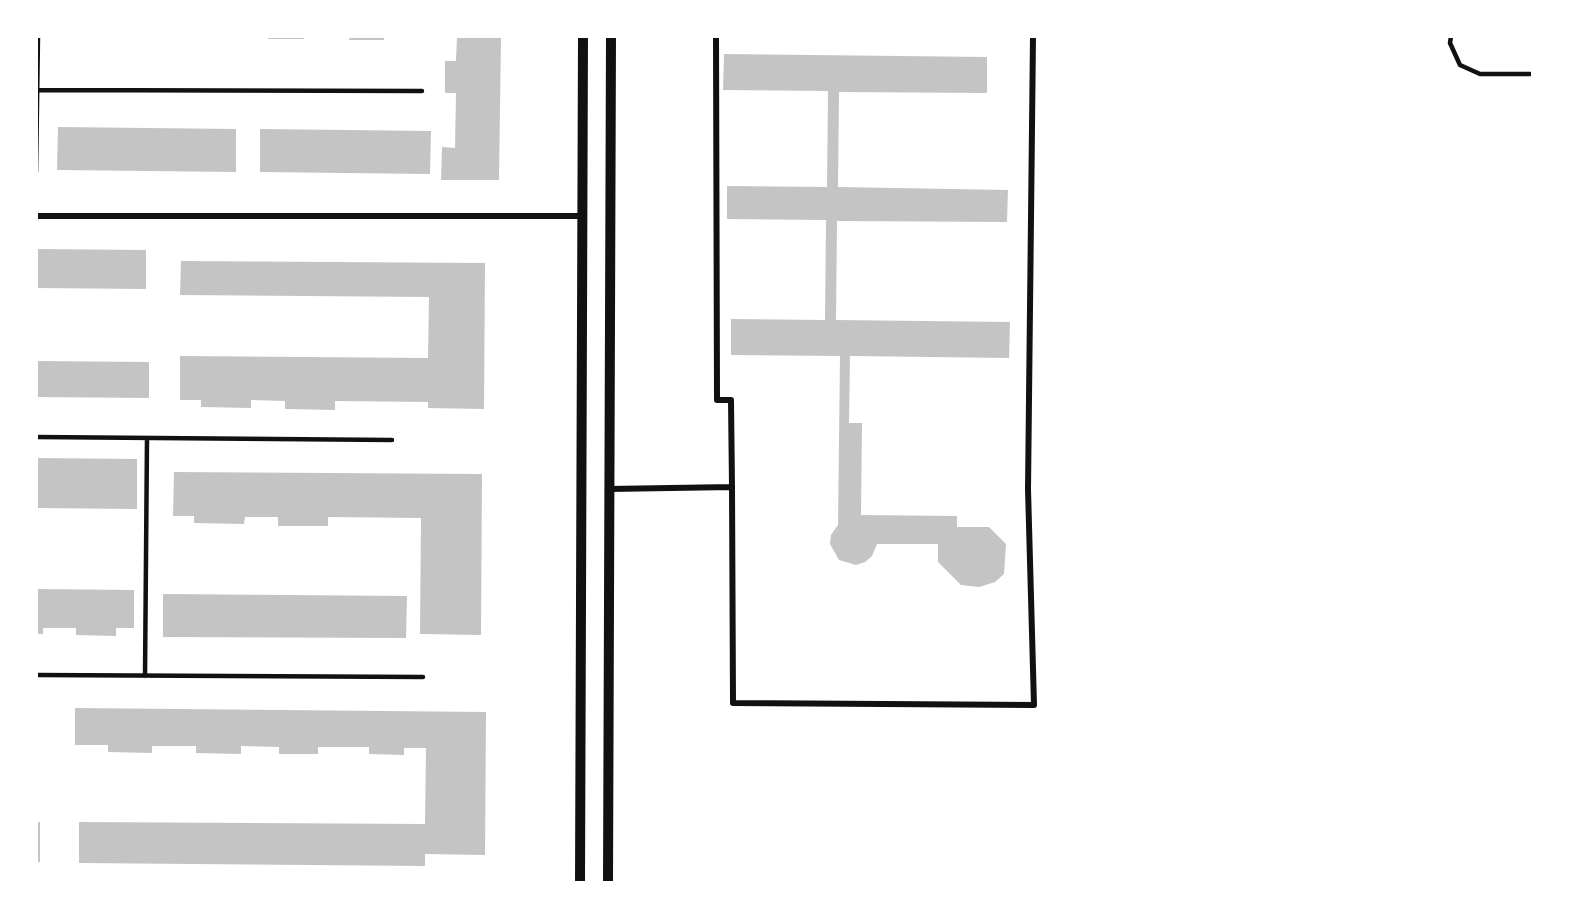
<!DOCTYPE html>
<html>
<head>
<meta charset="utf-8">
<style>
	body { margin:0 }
	#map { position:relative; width:1569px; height:919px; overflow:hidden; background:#fff; font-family:"PT Serif",serif }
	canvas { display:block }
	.frame { position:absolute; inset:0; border:38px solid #fff; pointer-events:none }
</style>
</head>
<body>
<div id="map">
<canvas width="1569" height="919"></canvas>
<div class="frame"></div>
</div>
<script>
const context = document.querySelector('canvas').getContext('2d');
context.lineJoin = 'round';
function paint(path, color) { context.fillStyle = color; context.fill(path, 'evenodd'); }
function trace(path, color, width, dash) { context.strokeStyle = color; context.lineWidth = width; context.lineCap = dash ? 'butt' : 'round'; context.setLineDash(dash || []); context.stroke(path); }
const building = new Path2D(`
	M268 36H304V39H268Z
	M350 36H384V40H349Z
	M457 36H501L499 180H441L442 147 455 148 456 93H445V61H456Z
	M724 54 987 57V93L839 92 838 187 1008 190 1007 222 837 221 836 320 1010 322 1009 358 850 356 849 423H862L861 515 957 516V527H989L1006 544 1004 574 995 582 979 587 961 585 938 562V544H877L872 556 865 562 856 565 839 560 830 544 831 535 838 525 840 356 731 355V319L825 320 826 220 727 219V186L827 187 828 91 723 90Z
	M58 127 236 129V172L57 170Z
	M260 129 431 131 430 174 260 172Z
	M36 249 146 250V289L36 288Z
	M181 261 485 263 484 409 428 408V402L335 401V410L285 409V401L251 400V408L201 407V400H180V356L428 358 429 297 180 295Z
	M36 361 149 362V398L36 397Z
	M36 458 137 459V509L36 508Z
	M174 472 482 474 481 635 420 634 421 518 328 517V526H278V517H245L244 524 194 523V516H173Z
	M36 589 134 590V628H116V636L76 635V628H43V634H36Z
	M163 594 407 596 406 638 163 637Z
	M75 708 486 712 485 855 425 854V866L79 863V822L425 824 426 748H404V755L369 754V747H318V754H279V747L241 746V754L196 753V746H152V753L108 752V745H75Z
	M36 822H40V862H36Z`);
const service = new Path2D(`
	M1451 36 1450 43 1460 65 1480 74H1533
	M36 90 422 91
	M36 172 38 36
	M36 437 392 440
	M36 675 423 677
	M145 676 147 438`);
const minor = new Path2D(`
	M36 216H582
	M732 487 733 703 1034 705 1028 489 1033 36
	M609 489 732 487 731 400H717L716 36`);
const tertiary = new Path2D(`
	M580 883 583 36
	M608 883 611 36`);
paint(building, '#c4c4c4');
trace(service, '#111', 4.5);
trace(minor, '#111', 6);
trace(tertiary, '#111', 10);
</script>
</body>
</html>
